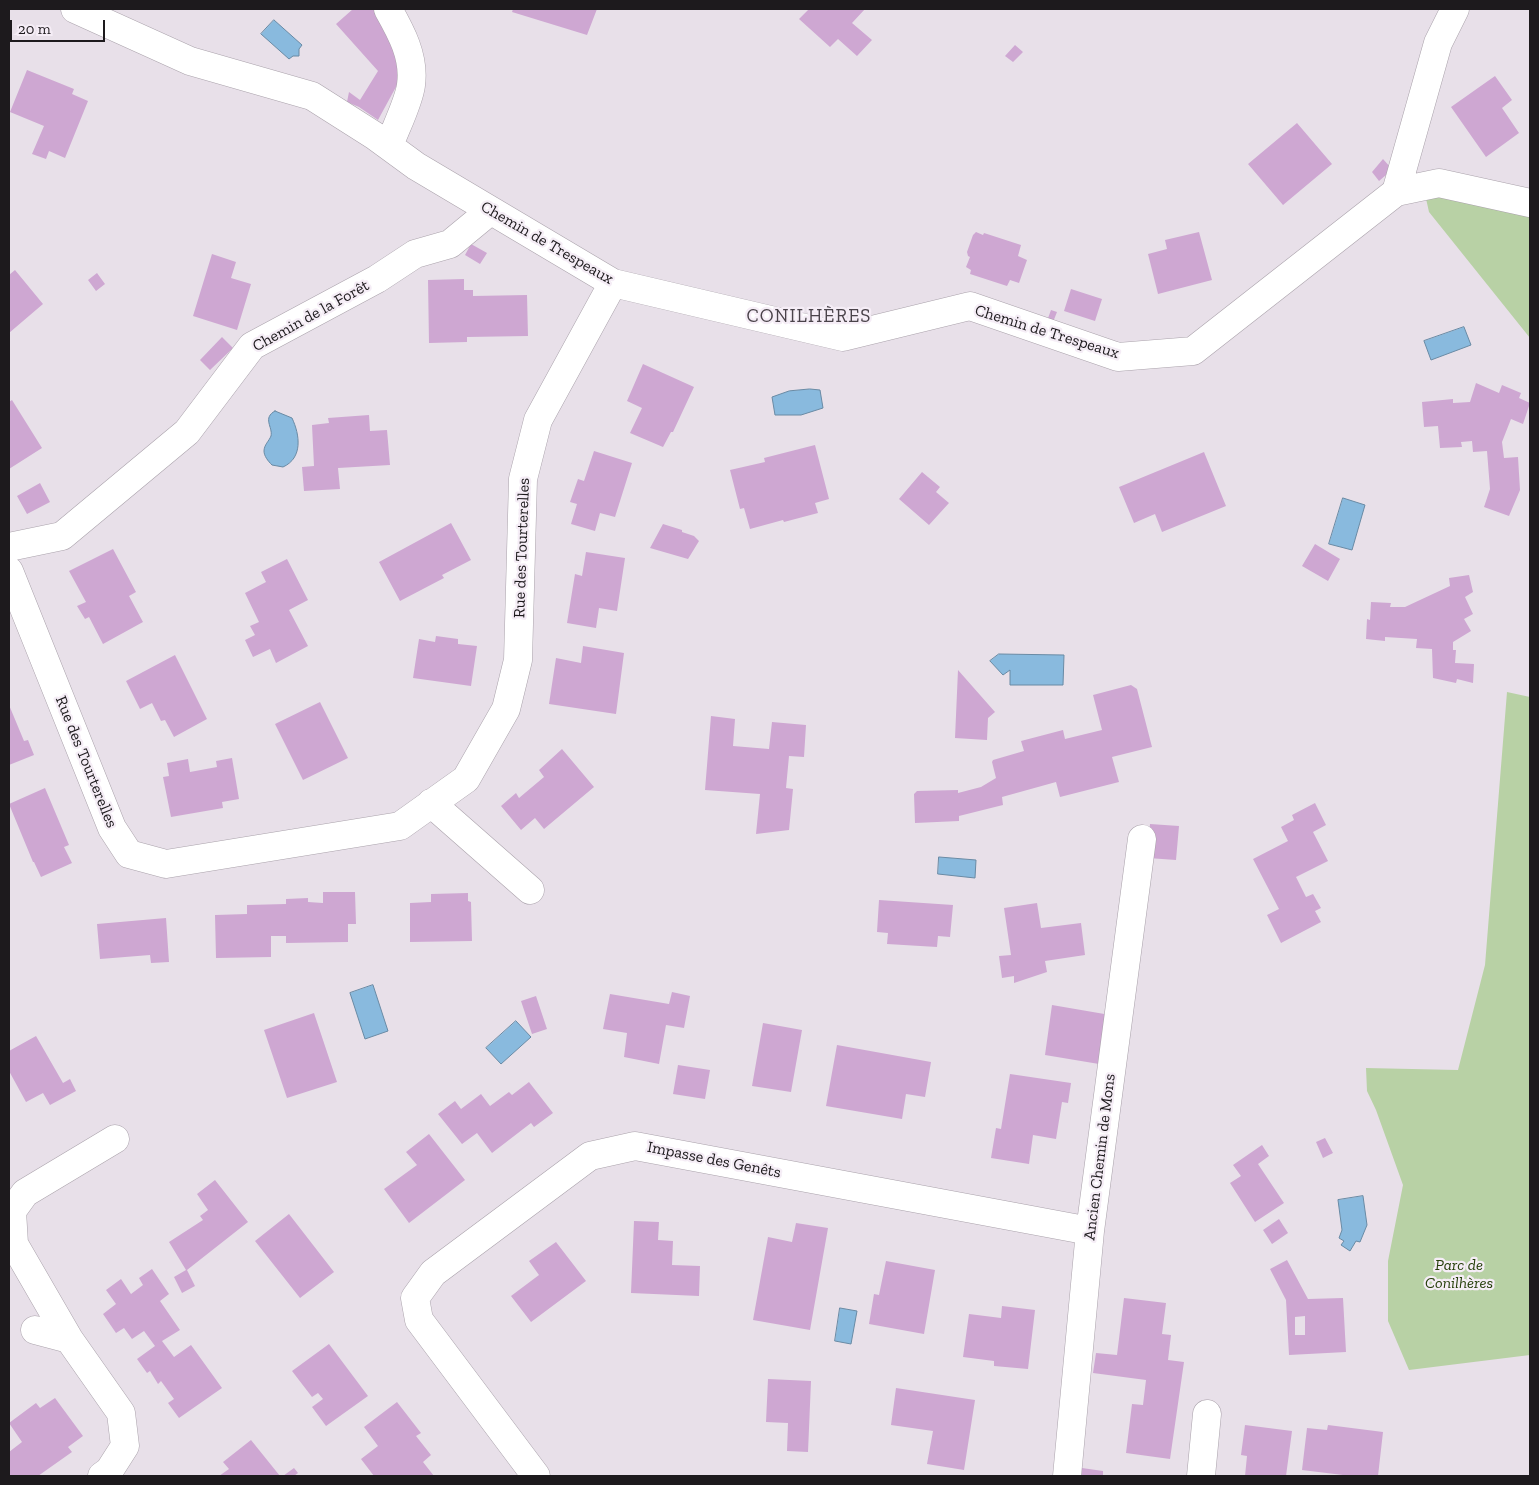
<!DOCTYPE html>
<html>
<head>
<meta charset="utf-8">
<style>
	body { margin:0 }
	#map { position:relative; width:1539px; height:1485px; overflow:hidden; background:#e8e0e9; font-family:"Zilla Slab",serif }
	canvas { display:block }
	.frame { position:absolute; inset:0; border:10px solid #1d1a1d; pointer-events:none }
	.scale { position:absolute; left:10px; top:20px; width:95px; height:22px; box-sizing:border-box; border:2px solid #1d1a1d; border-top:0; padding-left:6px; font-size:15px; line-height:18px; white-space:nowrap; color:#1d1a1d; -webkit-text-stroke:4px #f5edf6; paint-order:stroke }
</style>
</head>
<body>
<div id="map">
<canvas width="1539" height="1485"></canvas>
<div class="frame"></div>
<div class="scale">20 m</div>
</div>
<script>
const context = document.querySelector('canvas').getContext('2d');
context.lineJoin = 'round';
function paint(path, color) { context.fillStyle = color; context.fill(path, 'evenodd'); }
function trace(path, color, width, dash) { context.strokeStyle = color; context.lineWidth = width; context.lineCap = dash ? 'butt' : 'round'; context.setLineDash(dash || []); context.stroke(path); }
function label(font, color, halo, rows, align = 'center') {
  context.font = font + ' "Zilla Slab",serif'; context.lineWidth = 4.5; context.setLineDash([]); context.textBaseline = 'middle'; context.strokeStyle = halo; context.fillStyle = color; for (const [text, x, y, turn = 0] of rows) {
    context.save(); context.translate(x, y); context.rotate((+turn || 0) * Math.PI / 180); context.textAlign = isNaN(turn) ? turn : align; if (halo) context.strokeText(text, 0, 0); context.fillText(text, 0, 0); context.restore();
  }
}
const green = new Path2D(`
	M1425 194 1530 210V338L1429 212Z
	M1507 692 1530 697V1355L1409 1370 1388 1321V1261L1403 1185 1376 1110 1367 1091 1366 1068 1458 1070 1485 965Z`);
const water = new Path2D(`
	M274 20 302 45 299 49V56H293L289 59 261 34Z
	M1464 327 1471 345 1431 360 1424 341Z
	M810 389 820 390 823 408 801 415H775L772 397 789 391Z
	M275 411 292 418C300 435 303 458 283 467L272 465C268 461 264 456 264 451 264 445 269 441 271 436 273 427 262 418 275 411Z
	M1343 498 1365 505 1352 550 1329 544Z
	M999 654 1064 655 1063 685H1010V670L1003 675 990 661Z
	M939 857 976 860 975 878 938 874Z
	M373 985 388 1031 365 1039 350 993Z
	M516 1021 531 1037 501 1064 486 1048Z
	M1363 1196 1367 1225 1360 1242 1356 1241 1350 1251 1341 1245 1344 1241 1339 1238 1342 1230 1338 1200Z
	M840 1308 857 1311 851 1344 835 1341Z`);
const building = new Path2D(`
	M353 9H378L403 74 378 120 359 107 347 102 349 92 360 100 378 71 336 24Z
	M513 9H597L587 35 512 12Z
	M809 9H865L852 23 872 40 857 56 838 39 830 47 799 19Z
	M1015 45 1023 52 1013 62 1005 56Z
	M27 70 74 89 72 94 88 101 65 158 49 151 46 159 32 154 44 126 10 112Z
	M1495 76 1512 100 1502 108 1519 133 1486 157 1451 107Z
	M1297 123 1332 164 1283 205 1248 164Z
	M1383 159 1391 168 1386 175 1379 181 1372 172Z
	M976 232 983 235 984 233 1021 245 1018 256 1027 260 1019 283 1010 280 1007 286 970 274 971 270 966 267 970 257 968 256 967 252 973 235Z
	M1199 232 1212 280 1158 294 1148 254 1167 249 1165 240Z
	M471 244 487 253 480 264 465 255Z
	M212 254 236 262 231 278 251 284 237 330 193 316Z
	M15 270 43 304 9 333V275Z
	M97 273 105 284 96 291 88 280Z
	M464 279V290H473V296L527 295 528 336 467 337V342L429 343 428 280Z
	M1071 289 1102 299 1095 321 1064 311Z
	M1051 310 1057 312 1053 322 1047 321Z
	M222 337 233 348 210 370 200 360Z
	M643 364 694 387 673 432H671L663 447 630 433 642 408 627 401Z
	M1476 383 1499 393 1502 385 1521 393 1519 398 1530 403 1523 424 1511 419 1502 442 1504 458 1518 457 1520 490 1509 516 1484 507 1490 489 1487 451 1473 452 1472 441 1461 442 1462 447 1440 448 1438 426 1424 427 1422 402 1453 399V403L1470 402Z
	M12 400 42 448 9 469V402Z
	M369 415 370 431 387 430 390 465 338 468 340 489 304 491 302 467 314 466 312 425 329 423 328 418Z
	M815 445 829 499 815 503 818 513 784 522 783 520 750 529 744 508 740 509 730 470 765 462 764 458Z
	M594 451 632 463 615 517 600 513 595 531 571 524 577 504 570 502 578 479 584 481Z
	M1204 452 1226 506 1162 532 1155 514 1134 523 1119 487Z
	M922 472 940 487 936 492 949 503 929 525 899 499Z
	M40 483 50 502 27 514 17 496Z
	M451 523 471 560 442 575 444 578 400 601 379 562Z
	M663 524 682 530V532L694 536 699 541 688 559 650 548Z
	M1315 544 1340 559 1328 581 1302 566Z
	M113 549 136 592 129 596 143 622 103 644 89 617 85 619 77 606 86 602 69 571Z
	M586 552 625 558 617 611 599 608 596 628 567 623 575 574 582 576Z
	M287 559 308 600 289 610 308 646 276 663 270 649 253 657 245 640 255 635 250 626 259 622 245 593 266 582 261 572Z
	M1469 575 1473 592 1465 597 1473 614 1464 619 1471 631 1453 642V650H1456L1455 663 1474 664 1473 683 1457 679 1456 683 1433 678 1432 649 1416 648 1417 639 1385 637V641L1366 639 1367 619 1370 620 1371 602 1391 603 1390 607H1405L1450 586 1449 578Z
	M436 636 458 639V644L477 646 471 686 413 678 419 639 435 642Z
	M583 646 624 653 616 714 549 704 556 658 581 663Z
	M175 655 207 719 174 737 165 720 161 721 152 703 140 709 126 681Z
	M958 670 995 712 988 718 987 740 955 738Z
	M1131 685 1137 689 1152 747 1112 757 1119 782 1060 797 1056 782 1002 797 1003 805 959 816V821L915 823 914 794 917 791 958 790V793L981 787 996 778 992 762 993 760 1024 751 1021 741 1063 730 1065 739 1102 730 1093 695Z
	M320 702 348 758 303 780 275 724Z
	M9 705 24 741 28 740 34 755 9 765Z
	M711 716 735 719 733 746 769 749 772 722 806 725 804 757 789 756 786 788 793 789 789 830 756 834 760 794 705 790Z
	M562 749 594 787 544 829 535 818 521 830 501 806 516 793 519 798 544 777 539 770Z
	M232 758 239 799 222 802 223 808 171 817 163 777 169 776 167 763 188 759 190 772 217 767 216 761Z
	M45 788 69 845 64 847 72 863 41 877 34 862H33L9 804Z
	M1315 803 1326 825 1313 832 1328 861 1296 877 1306 897 1313 894 1321 908 1315 911 1321 922 1281 943 1267 915 1279 909 1253 859 1288 841 1281 827 1294 820 1292 815Z
	M1150 824 1179 826 1176 860 1148 858Z
	M323 892H355L356 924H348V942L286 943V936H271V957L216 958 215 915 247 914V905L286 904V899L308 898V902L323 903Z
	M468 893V901L471 902 472 941 410 942V903L431 902V894Z
	M879 900 953 905 950 937 938 936 937 947 887 944 888 933 877 932Z
	M1037 903 1041 928 1081 923 1085 955 1045 961 1047 972 1014 983V976L1002 978 999 956 1011 955 1004 908Z
	M166 918 169 962 151 963 150 955 100 959 97 924Z
	M672 992 690 996 684 1028 666 1025 659 1064 624 1057 627 1033 603 1029 610 994 669 1004Z
	M536 996 547 1029 532 1034 521 1001Z
	M1052 1005 1116 1016 1111 1066 1045 1055Z
	M314 1013 337 1082 287 1098 264 1030Z
	M763 1023 802 1030 791 1092 752 1086Z
	M36 1036 63 1083 70 1079 76 1091 50 1105 43 1093 26 1102 9 1071V1051Z
	M837 1045 931 1062 925 1097 906 1094 902 1119 826 1106Z
	M678 1065 710 1070 705 1099 673 1094Z
	M1010 1074 1071 1083 1068 1103 1062 1102 1056 1139 1033 1135 1029 1164 991 1158 996 1128 1001 1129Z
	M529 1082 553 1113 534 1127 531 1123 492 1153 477 1133 462 1144 438 1114 455 1101 461 1109 481 1094 490 1106 509 1092 512 1095Z
	M429 1134 465 1180 409 1223 384 1189 417 1165 406 1152Z
	M1325 1138 1333 1153 1323 1158 1316 1142Z
	M1262 1145 1269 1156 1258 1164 1284 1203 1255 1222 1230 1183 1241 1176 1233 1165Z
	M215 1180 248 1222 187 1270 195 1286 182 1293 174 1277 186 1270 169 1242 203 1220 200 1216 208 1210 197 1194Z
	M289 1214 334 1272 300 1298 255 1241Z
	M1279 1219 1288 1233 1272 1244 1263 1230Z
	M634 1221 659 1222 658 1240 673 1241 672 1265 700 1266 699 1296 631 1293Z
	M796 1223 828 1228 810 1330 753 1320 768 1237 792 1242Z
	M556 1242 586 1281 531 1322 511 1296 539 1275 529 1261Z
	M1287 1260 1308 1299 1343 1298 1346 1352 1289 1355 1286 1300 1270 1269ZM1305 1316V1335H1295V1317Z
	M886 1261 935 1270 924 1334 869 1324 874 1294 879 1295Z
	M152 1269 169 1294 160 1301 180 1330 162 1341 174 1357 191 1345 222 1388 179 1418 168 1403 174 1399 161 1381 158 1384 150 1371 147 1373 137 1359 155 1346 144 1331 132 1339 124 1328 116 1333 103 1314 116 1304 106 1290 121 1279 131 1294 143 1285 139 1278Z
	M1124 1298 1166 1303 1162 1334 1171 1335 1168 1360 1184 1362 1170 1459 1126 1453 1132 1404 1143 1405 1146 1380 1093 1373 1096 1353 1117 1355Z
	M1002 1306 1035 1310 1028 1369 994 1366V1361L963 1357 969 1314 1001 1318Z
	M329 1344 368 1396 326 1426 312 1407 323 1399 318 1393 312 1397 292 1371Z
	M768 1379 811 1381 808 1452 787 1451 788 1423 766 1422Z
	M896 1388 975 1400 964 1470 927 1464 933 1431 891 1425Z
	M55 1398 83 1436 68 1447 72 1452 38 1476H9V1452L22 1442 9 1423 36 1403 40 1408Z
	M397 1402 421 1433 416 1436 431 1455 423 1462 434 1476H374L361 1459 378 1446 364 1427Z
	M1245 1425 1292 1431 1286 1476H1245L1247 1456 1241 1455Z
	M1328 1425 1383 1432 1378 1476H1351L1302 1470 1307 1428 1327 1430Z
	M251 1440 280 1476H219L229 1469 223 1462Z
	M294 1468 298 1473 294 1476H283Z
	M1082 1468 1103 1471V1476H1081Z`);
const minor = new Path2D(`
	M75 9 190 61 312 96 375 136 416 166 613 283 843 337 970 306 1118 357 1193 351 1396 192 1439 183 1530 203
	M388 9C401 32 415 57 411 85 409 102 395 129 389 146
	M1396 192 1438 43 1455 9
	M9 547 62 536 187 432 252 346 377 279 415 254 450 244 490 211
	M9 571 112 828 129 854 166 864 400 826 466 779 506 709 518 660 523 479 538 420 613 283
	M431 803 530 890
	M35 1330 69 1339 121 1413 125 1446 109 1471 102 1476
	M69 1339 14 1244 12 1211 25 1193 115 1139
	M536 1476 419 1320 415 1298 433 1273 590 1156 635 1146 1090 1231
	M1067 1476 1090 1231 1142 839
	M1201 1476 1207 1414`);
const streetNames = [
	["Chemin de Trespeaux",547,243,30],
	["Chemin de la Forêt",311,316,-29],
	["Chemin de Trespeaux",1047,332,17],
	["Rue des Tourterelles",522,548,-88],
	["Rue des Tourterelles",86,762,68],
	["Ancien Chemin de Mons",1100,1157,-83],
	["Impasse des Genêts",714,1160,11]
];
const parkNames = [
	["Parc de",1459,1265],
	["Conilhères",1459,1283]
];
const quarterNames = [
	["CONILHÈRES",809,317]
];
paint(green, '#b8d1a5');
paint(water, '#89bade');
trace(water, '#698aa4', 1);
paint(building, '#cea7d2');
trace(minor, '#aaa2ab', 29);
trace(minor, '#fff', 28);
label('16px', '#1d1a1d', '#f5edf6', streetNames);
label('italic 16px', '#233d08', '#f5edf6', parkNames);
context.letterSpacing = '1px';
label('19px', '#4a434a', '#f5edf6', quarterNames);
context.letterSpacing = '0px';
</script>
</body>
</html>
